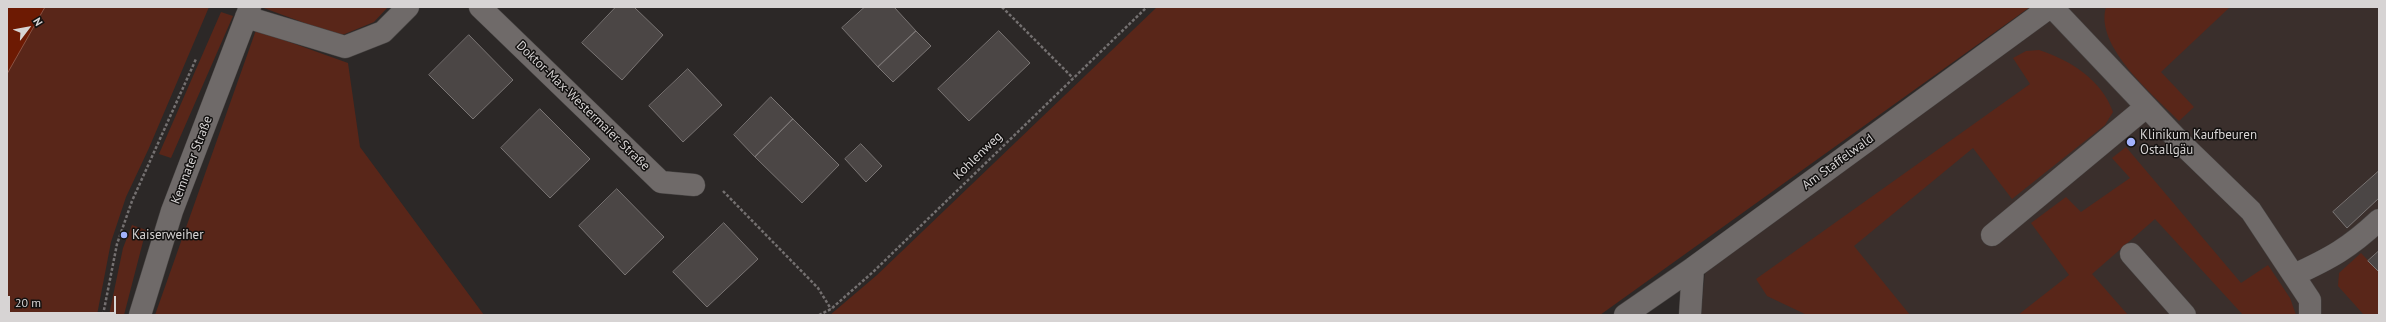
<!DOCTYPE html>
<html>
<head>
<meta charset="utf-8">
<style>
	body { margin:0 }
	#map { position:relative; width:2386px; height:322px; overflow:hidden; background:#2c2827; font-family:"PT Sans",sans-serif }
	canvas { display:block }
	.frame { position:absolute; inset:0; border:8px solid #d7d4d4; pointer-events:none }
	.north { position:absolute; left:8px; top:8px; width:40px; height:40px; -webkit-text-stroke:3px #131110; paint-order:stroke; rotate:58deg; font-size:11px; font-weight:700; line-height:16px; text-align:center; color:#d7d4d4 }
	.north::after { content:''; display:block; margin:auto; width:14px; height:18px; background:#d7d4d4; clip-path:polygon(50% 0,100% 100%,50% 72%,0 100%) }
	.scale { position:absolute; left:8px; top:296px; width:108px; height:18px; box-sizing:border-box; border:2px solid #d7d4d4; border-top:0; padding-left:5px; font-size:12px; line-height:14px; white-space:nowrap; color:#d7d4d4; -webkit-text-stroke:3px #131110; paint-order:stroke }
</style>
</head>
<body>
<div id="map">
<canvas width="2386" height="322"></canvas>
<div class="frame"></div>
<div class="north">N</div>
<div class="scale">20 m</div>
</div>
<script>
const context = document.querySelector('canvas').getContext('2d');
context.lineJoin = 'round';
function paint(path, color) { context.fillStyle = color; context.fill(path, 'evenodd'); }
function trace(path, color, width, dash) { context.strokeStyle = color; context.lineWidth = width; context.lineCap = dash ? 'butt' : 'round'; context.setLineDash(dash || []); context.stroke(path); }
function label(font, color, halo, rows, align = 'center') {
  context.font = font + ' "PT Sans",sans-serif'; context.lineWidth = 3; context.setLineDash([]); context.textBaseline = 'middle'; context.strokeStyle = halo; context.fillStyle = color; for (const [text, x, y, turn = 0] of rows) {
    context.save(); context.translate(x, y); context.rotate((+turn || 0) * Math.PI / 180); context.textAlign = isNaN(turn) ? turn : align; if (halo) context.strokeText(text, 0, 0); context.fillText(text, 0, 0); context.restore();
  }
}
const built = new Path2D(`
	M2066 7H2379V315H1701L1705 272Z`);
const green = new Path2D(`
	M45 7H209L149 148 126 197 111 242 97 315H7V74Z
	M261 7H388L374 22 340 36Z
	M1157 7H2030L1600 315H830L877 275Z
	M2106 7H2230L2161 72 2194 107 2179 121C2155 96 2094 47 2106 7Z
	M221 12 233 16 171 158 159 154Z
	M256 30 348 63 360 147 484 315H155Z
	M2039 50C2070 60 2102 80 2113 112L2105 125 2012 199 1973 148 1854 246 1910 315H1807L1767 296 1756 279 2030 84 2013 58 2026 51Z
	M2126 147 2241 283 2268 265 2290 298 2296 315H2243L2155 219 2092 274 2128 315H2018L2069 275 2031 223 2066 197 2081 212 2130 178 2112 158Z
	M132 225 146 230 124 315H109L123 248Z
	M2361 253 2379 272V315H2364L2338 286 2339 273Z`);
const water = new Path2D(`
	M7 7H45L7 74Z`);
const building = new Path2D(`
	M616 7H634L663 35 622 80 582 43Z
	M865 7H894L916 31 878 67 842 28Z
	M916 31 931 46 893 82 878 67Z
	M999 31 1030 63 969 121 938 89Z
	M469 35 513 80 473 119 429 75Z
	M688 69 722 105 683 142 649 106Z
	M771 97 793 119 755 157 734 135Z
	M540 109 590 159 550 198 501 148Z
	M793 119 839 165 802 203 755 157Z
	M861 144 882 166 866 182 845 159Z
	M2379 171V198L2347 228 2333 212Z
	M617 189 664 237 625 275 579 226Z
	M724 223 758 259 707 307 673 272Z
	M2379 251V272L2368 261Z`);
const path = new Path2D(`
	M1002 7 1073 78
	M723 191 818 288 831 309
	M103 315 117 244 132 201 196 59
	M819 315 831 309 873 272 1147 7`);
const minor = new Path2D(`
	M480 7 661 182 694 185
	M2052 7 2182 144 2251 211 2310 300V315
	M246 17 345 47 383 32 408 7
	M1992 235 2146 107
	M2131 254 2185 315
	M2294 275C2331 258 2349 248 2379 220
	M140 315 172 211 250 7
	M1625 315 1693 268 2050 7
	M1690 315 1693 268`);
const markers = [
	[2131,142,5,"#a2b2fd"],
	[124,235,4,"#a2b2fd"]
];
const streetNames = [
	["Doktor-Max-Westermaier-Straße",583,106,44],
	["Kohlenweg",978,156,-44],
	["Kemnater Straße",192,160,-69],
	["Am Staffelwald",1838,162,-36]
];
const poiNames = [
	["Klinikum Kaufbeuren",2140,135],
	["Ostallgäu",2140,150],
	["Kaiserweiher",132,235]
];
paint(built, '#3a2f2c');
paint(green, '#592619');
paint(water, '#6d1a03');
trace(water, '#8d5242', 1);
paint(building, '#4b4645');
trace(building, '#7a7574', 1);
trace(minor, '#474443', 23);
trace(path, '#747070', 2.5, [3, 2]);
trace(minor, '#6f6a69', 22);
for (const [x, y, r, color] of markers) { const dot = new Path2D(); dot.arc(x, y, r, 0, 2 * Math.PI); context.fillStyle = color; context.fill(dot); trace(dot, '#131110', 1.5); }
label('13px', '#d7d4d4', '#131110', streetNames);
label('13px', '#d7d4d4', '#131110', poiNames, 'left');
</script>
</body>
</html>
